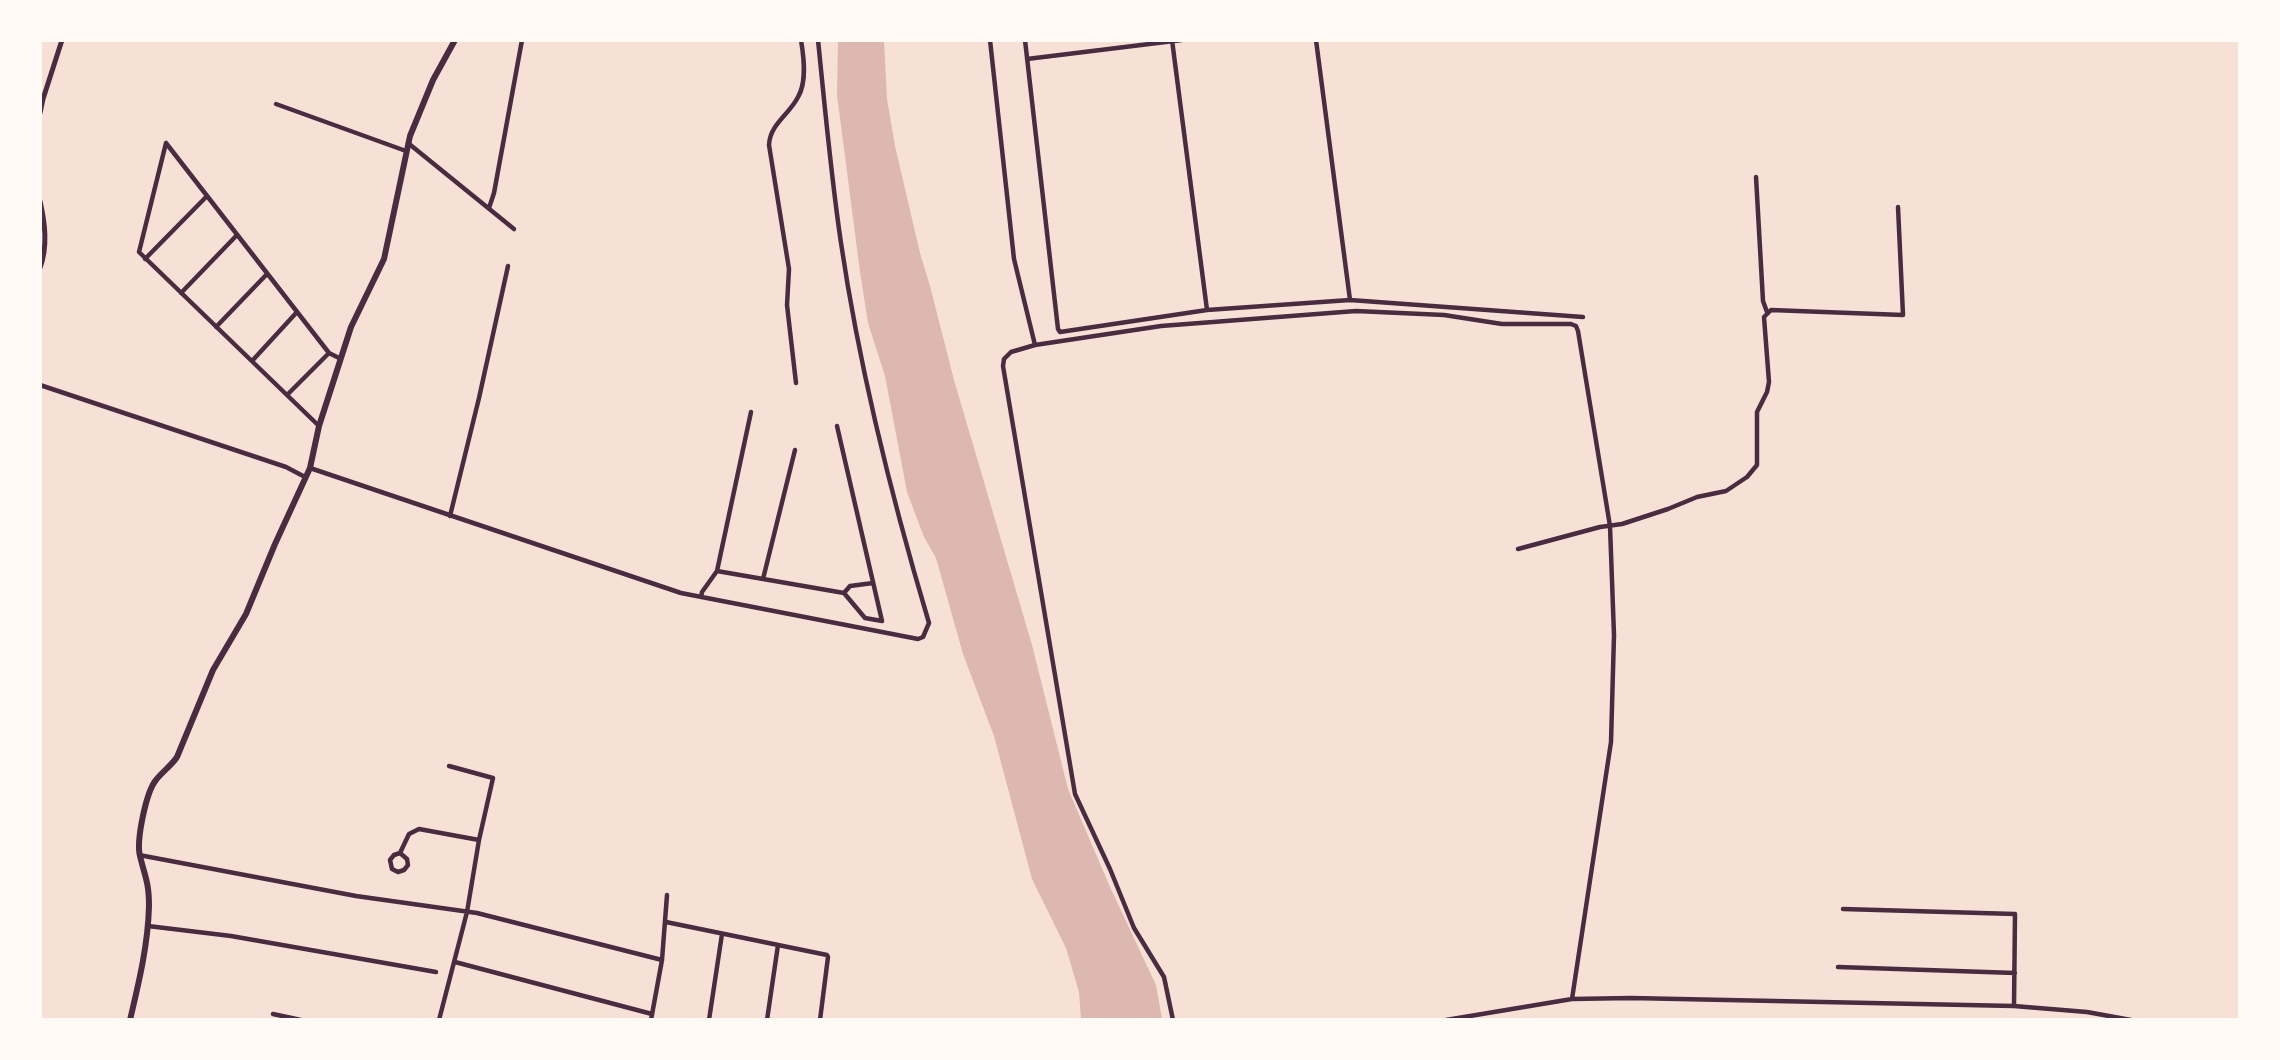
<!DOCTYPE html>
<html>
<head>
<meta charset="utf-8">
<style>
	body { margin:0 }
	#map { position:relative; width:2280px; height:1060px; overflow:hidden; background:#f7e1d7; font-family:Bitter,serif }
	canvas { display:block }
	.frame { position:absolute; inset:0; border:42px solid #fffaf5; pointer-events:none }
</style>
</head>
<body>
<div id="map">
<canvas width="2280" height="1060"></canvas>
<div class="frame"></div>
</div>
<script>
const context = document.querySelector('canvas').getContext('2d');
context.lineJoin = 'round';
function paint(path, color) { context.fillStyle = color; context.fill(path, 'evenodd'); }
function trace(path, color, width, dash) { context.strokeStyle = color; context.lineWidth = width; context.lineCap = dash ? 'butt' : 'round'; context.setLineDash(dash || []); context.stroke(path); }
const water = new Path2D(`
	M838 41H884L887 99 895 146 920 253 930 286 954 380 1032 645 1068 789 1110 887 1156 985 1162 1019H1081L1079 992 1066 948 1032 879 994 736 963 654 936 558 924 537 907 492 885 376 868 323 860 272 837 95Z`);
const minor = new Path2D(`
	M990 40 1014 259 1035 345
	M1025 40 1058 329 1060 332 1207 310 1350 300 1583 317
	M1172 40 1207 310
	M1316 40 1350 300
	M1027 59 1182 40
	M276 104 406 151
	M166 143 139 252 319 426
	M166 143 329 353 341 359
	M408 143 514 229
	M1756 177 1763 301 1767 312
	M489 208 494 193 522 40
	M145 259 207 196
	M181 293 237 235
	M216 327 267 274
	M252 361 297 312
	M796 383 787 305 789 269 769 145C770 124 789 115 798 97 807 82 804 58 801 40
	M40 385 286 467 305 477
	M287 395 329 353
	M751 412 717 571 844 593 865 618 882 621 837 426
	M310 468 681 593 918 639 923 637 929 623C892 499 860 372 841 243 831 176 825 108 818 40
	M450 516 479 398 508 266
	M1518 549 1600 527 1622 524 1668 509 1697 497 1726 491 1747 477 1757 465V412L1767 392 1769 382 1764 317 1771 310 1903 315 1898 207
	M763 579 795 450
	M844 593 850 586 873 583
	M701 597 702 592 717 571
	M400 853 407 859 408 865 404 870 398 872 392 869 390 860 394 855 400 853 409 834 419 829 479 840
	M139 855 356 896 477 913 662 960
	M1843 909 2015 914 2014 1006
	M666 922 827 955 828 957 820 1020
	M148 926 231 936 436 972
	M455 962 652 1014
	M1838 967 2015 973
	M273 1014 301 1020
	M439 1020 467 912 479 840 493 778 449 766
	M651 1020 662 960 667 895
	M709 1020 722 934
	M767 1020 778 945
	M1173 1020 1164 977 1134 928 1110 869 1075 794 1003 366 1004 359 1011 352 1035 345 1161 326 1356 311 1444 315 1502 324H1571L1576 326 1578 331 1610 526 1614 635 1611 742 1572 999
	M1446 1020 1572 999 1631 998 2014 1006 2087 1012 2131 1020`);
const tertiary = new Path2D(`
	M40 113 43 99 62 40
	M40 201C45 223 48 246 40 268`);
const secondary = new Path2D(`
	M130 1020C139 982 148 945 149 906 149 882 145 877 140 856 136 841 146 792 156 780 162 772 171 766 177 757L213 670 246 614 275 544 310 468 319 426 351 327 384 259 410 136 433 80 455 40`);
paint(water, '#dcb8b0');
trace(minor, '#4a2c40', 4.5);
trace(tertiary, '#4a2c40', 5);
trace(secondary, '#4a2c40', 6);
</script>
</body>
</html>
